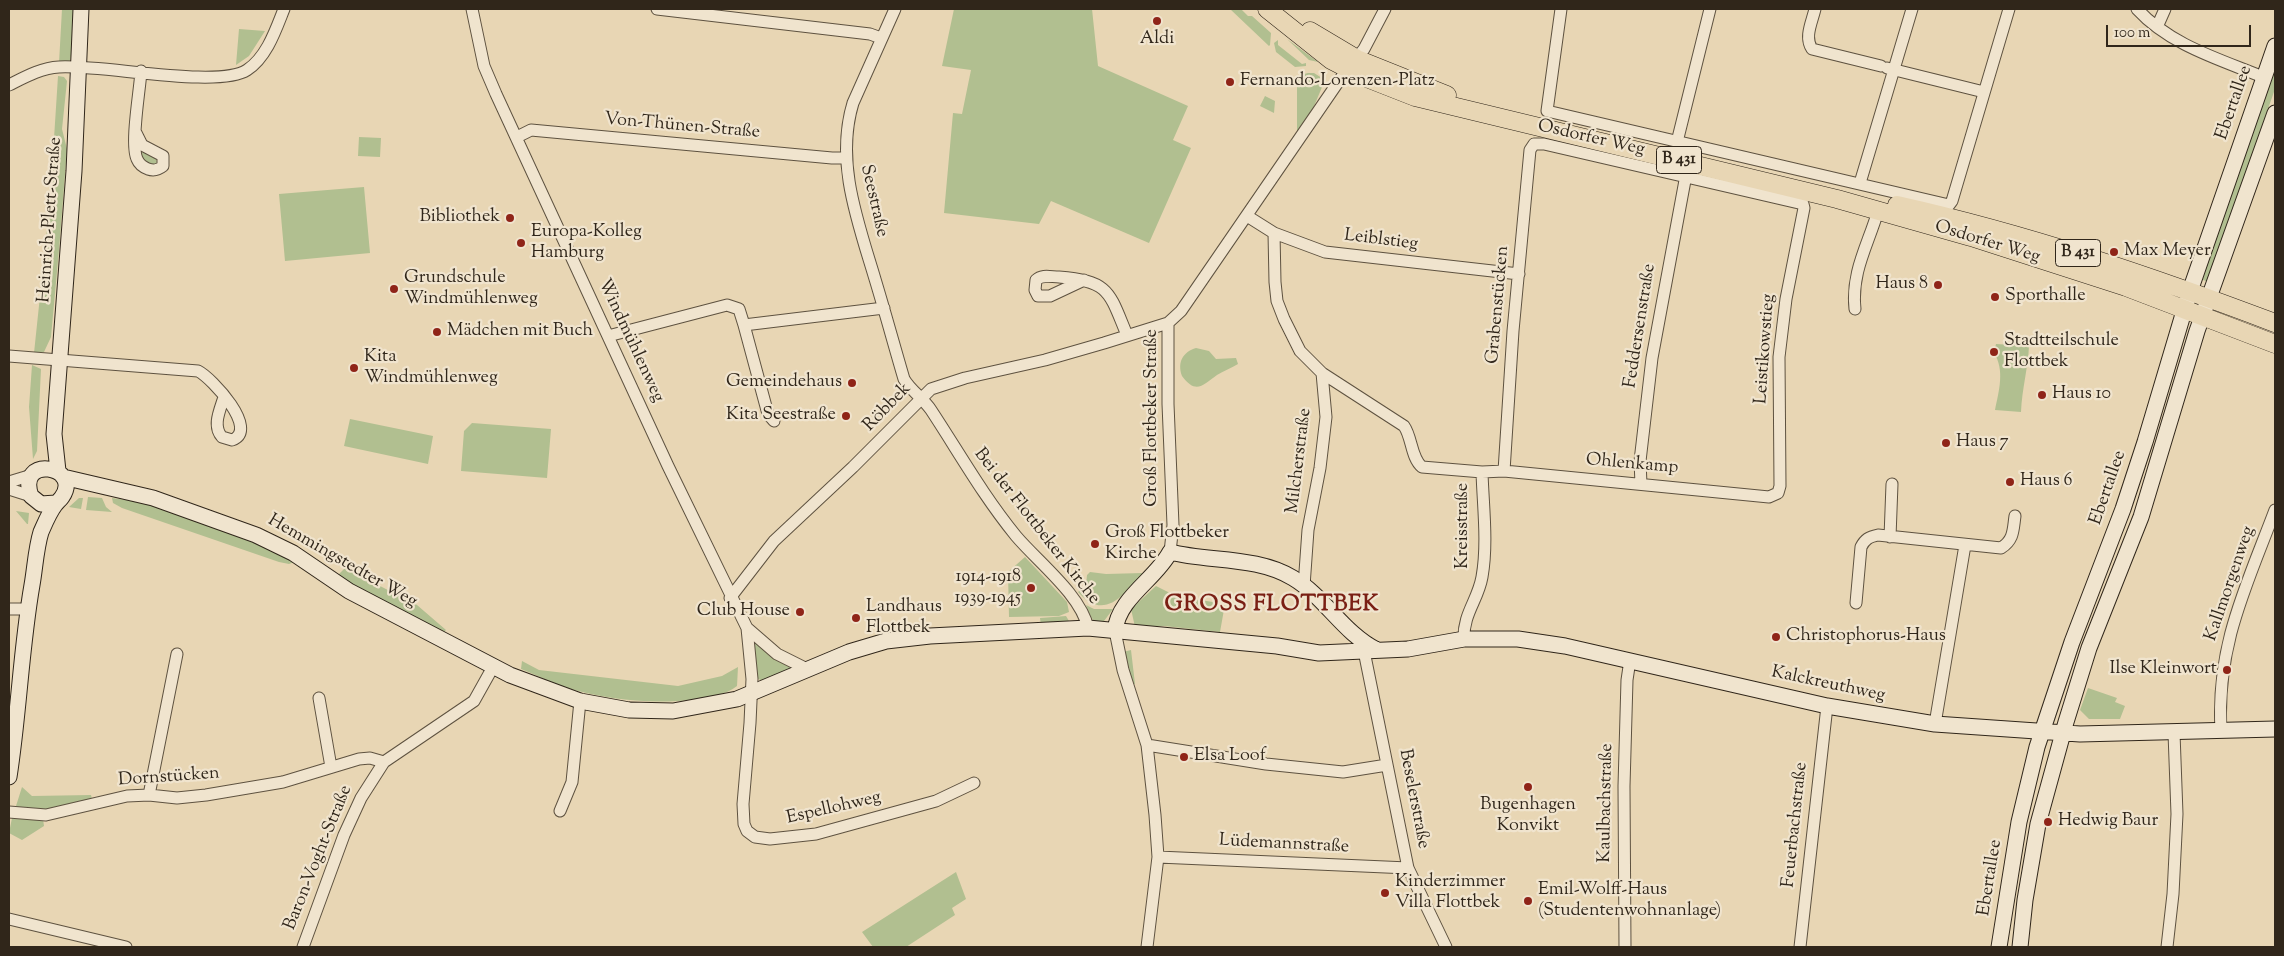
<!DOCTYPE html>
<html>
<head>
<meta charset="utf-8">
<style>
	body { margin:0 }
	#map { position:relative; width:2284px; height:956px; overflow:hidden; background:#e8d6b4; font-family:"Sorts Mill Goudy",serif }
	canvas { display:block }
	.frame { position:absolute; inset:0; border:10px solid #30261a; pointer-events:none }
	.scale { position:absolute; left:2106px; top:25px; width:145px; height:22px; box-sizing:border-box; border:2px solid #30261a; border-top:0; padding-left:6px; font-size:15px; line-height:18px; white-space:nowrap; color:#30261a; -webkit-text-stroke:4px #f0e4ce; paint-order:stroke }
</style>
</head>
<body>
<div id="map">
<canvas width="2284" height="956"></canvas>
<div class="frame"></div>
<div class="scale">100 m</div>
</div>
<script>
const context = document.querySelector('canvas').getContext('2d');
context.lineJoin = 'round';
function paint(path, color) { context.fillStyle = color; context.fill(path, 'evenodd'); }
function trace(path, color, width, dash) { context.strokeStyle = color; context.lineWidth = width; context.lineCap = dash ? 'butt' : 'round'; context.setLineDash(dash || []); context.stroke(path); }
function label(font, color, halo, rows, align = 'center') {
  context.font = font + ' "Sorts Mill Goudy",serif'; context.lineWidth = 4.5; context.setLineDash([]); context.textBaseline = 'middle'; context.strokeStyle = halo; context.fillStyle = color; for (const [text, x, y, turn = 0] of rows) {
    context.save(); context.translate(x, y); context.rotate((+turn || 0) * Math.PI / 180); context.textAlign = isNaN(turn) ? turn : align; if (halo) context.strokeText(text, 0, 0); context.fillText(text, 0, 0); context.restore();
  }
}
const green = new Path2D(`
	M62 9H73V44L70 61 59 63Z
	M954 9H1092L1098 66 1188 106 1173 140 1191 148 1149 243 1051 201 1039 224 944 213 953 113 962 114 971 70 942 66Z
	M1230 9H1241L1248 16H1252L1271 33 1270 45 1269 46Z
	M239 29 265 31 249 56 236 65Z
	M1287 39 1318 62 1309 60Z
	M1278 40V45L1302 64 1306 63V66L1295 67 1276 52 1274 43Z
	M2275 66V89L2214 262 2210 283 2201 279Z
	M1308 73H1314L1325 80 1312 111 1297 133V76Z
	M58 76 64 77 67 81 62 129 67 149 59 250 51 337 44 352 34 353 50 201Z
	M1265 96 1275 101 1274 113 1260 106Z
	M359 137 381 138 380 157 358 156Z
	M144 152 156 156 157 163C148 167 142 161 140 153Z
	M364 187 370 253 285 261 279 194Z
	M1996 344 2029 346C2028 368 2022 389 2021 412L1995 410C1999 391 2005 370 1994 353Z
	M1196 348 1209 351 1216 359 1236 358 1238 364C1232 368 1223 371 1217 375 1203 385 1196 395 1182 376 1177 362 1183 352 1196 348Z
	M32 365 41 369 37 451 33 459 29 407Z
	M350 419 433 436 428 464 344 446Z
	M472 423 551 429 547 478 461 471 464 431Z
	M88 497 102 498 106 507 112 512 86 510Z
	M79 498H83L81 509 69 507Z
	M112 498 149 503 234 531 297 561 289 564 279 562 122 508 113 503Z
	M16 511 29 513 28 524H27Z
	M1025 557 1067 602 1069 612 1059 616 1009 617 1008 572Z
	M345 568 417 605 446 630 444 632 343 581 338 575Z
	M1090 572 1106 574 1143 573C1124 595 1104 622 1078 592L1086 585 1087 575Z
	M1156 586 1176 596 1225 604 1220 632 1164 626 1135 627 1131 609Z
	M1086 605 1094 609H1113L1104 621H1094L1090 616Z
	M1066 616 1069 621 1041 626 1040 618Z
	M752 638 797 669C786 673 766 688 756 677Z
	M1131 650 1135 684H1134L1123 654V652Z
	M522 661 539 670 678 686 722 676 738 667 737 686C726 695 711 696 697 699 654 705 609 700 567 688 552 683 536 675 521 669Z
	M2088 688 2117 698 2115 702 2125 706 2120 719H2089L2080 710Z
	M22 787 32 796 91 795 92 799C70 804 37 818 16 806Z
	M12 818 43 819 44 826 22 840 9 833Z
	M956 872 966 899 952 908 955 915 906 947H873L862 932Z`);
const street = new Path2D(`
	M472 9 484 66 496 94 668 466 747 628 752 679 750 723 743 804 744 824 747 831 755 837 770 839 816 834 936 801 974 783
	M657 9 870 34 881 38
	M895 9 853 103C835 162 858 222 875 279 885 312 894 345 904 379 911 391 923 398 931 410 960 454 982 494 1016 536 1038 562 1081 595 1088 628
	M1561 9 1547 111 1949 205
	M1815 9C1812 22 1804 37 1812 49L1881 66
	M2137 9C2170 45 2219 59 2263 77
	M2157 27 2165 9
	M1887 68 1984 92
	M9 85C25 77 41 68 59 67 101 64 218 89 247 70 267 57 276 29 284 9
	M136 133 142 145 163 156V166C158 170 154 171 148 169 143 167 139 164 137 159 130 144 140 90 141 71
	M517 137 531 130 832 158H846
	M1677 142 1710 9
	M1860 183 1912 9
	M1949 205 1952 201 2009 9
	M1247 216 1274 233 1325 252 1519 274
	M1274 233 1275 282 1277 301 1284 319 1300 351 1322 373 1326 417 1320 468 1308 530 1304 586
	M1084 280 1050 296H1038L1035 290 1036 280C1042 274 1051 277 1059 277 1110 281 1109 292 1127 335
	M1855 309C1851 272 1868 245 1878 211
	M1168 323V404L1173 525 1170 552
	M744 325 768 414 774 421
	M608 336 727 305 739 309 744 325 884 308
	M9 356 198 371C212 378 260 430 232 440L222 437C212 426 220 410 224 397
	M1322 373 1404 426C1412 437 1411 458 1422 467L1482 472C1483 506 1488 543 1482 577 1478 600 1463 614 1464 639
	M1504 471 1513 331 1530 150 1534 144
	M1482 472 1504 471 1769 497 1778 493 1780 486 1779 357 1786 299 1804 208 1803 204 1544 144H1534
	M9 482 32 475
	M1641 484 1640 461 1652 358 1686 175
	M9 489 31 496
	M1890 537 1892 484
	M730 598 774 541 853 467 931 389 965 378 1045 360 1104 343 1168 323 1181 311 1343 75 1364 49 1385 9
	M1856 603 1861 547C1865 539 1869 537 1878 535L2001 548C2014 540 2013 530 2015 516
	M9 609H28
	M747 628 777 654 809 670
	M1115 631 1123 670 1147 745 1155 815 1158 857 1147 947
	M1364 651 1408 868 1446 947
	M319 698 331 767
	M1935 724 1965 545
	M2221 731C2216 646 2246 587 2275 510
	M1147 745 1266 764 1343 772 1387 765
	M149 795 177 654
	M560 811 572 782 580 701
	M9 812 46 815 127 796 149 795 177 798 206 795 283 782 359 759 370 758 384 762
	M1158 857 1408 868
	M9 919 126 947
	M303 947 344 835 361 798 384 762 474 701 493 667
	M1625 947 1624 786 1627 680 1630 660
	M1800 947 1827 706
	M2167 947 2173 894 2177 814 2174 733`);
const secondary = new Path2D(`
	M58 471 54 434 74 171 81 9
	M63 477 153 498 256 535 293 553 349 591 510 675 580 701 629 710 673 711 737 699 849 652 886 641 930 636 1088 628 1277 646 1319 653 1408 649 1464 639H1518L1565 646 1827 706 1935 724 2080 734 2275 729
	M1115 631C1118 598 1156 579 1170 552 1209 562 1257 556 1293 578 1325 597 1343 633 1377 650
	M9 777C19 713 21 648 32 585 35 568 36 548 41 532 45 523 49 513 55 505 57 502 60 500 62 497 83 466 16 454 31 496L41 504 56 503
	M1999 947 2019 822 2037 747 2072 642 2123 509 2145 442 2190 291 2275 46
	M2020 947 2025 900 2038 824 2066 722 2089 648 2141 517 2197 331 2275 113`);
const primary = new Path2D(`
	M1267 9 1331 60 1364 77 1415 97 1837 199 1971 237 2126 287 2275 344
	M1310 31 1357 59 1447 95
	M1897 205C2027 234 2151 276 2275 323`);
const markers = [
	[1157,21,5,"#8f2418"],
	[1230,82,5,"#8f2418"],
	[510,218,5,"#8f2418"],
	[521,243,5,"#8f2418"],
	[2114,252,5,"#8f2418"],
	[1938,285,5,"#8f2418"],
	[394,289,5,"#8f2418"],
	[1995,297,5,"#8f2418"],
	[437,332,5,"#8f2418"],
	[1994,352,5,"#8f2418"],
	[354,368,5,"#8f2418"],
	[852,383,5,"#8f2418"],
	[2042,395,5,"#8f2418"],
	[846,416,5,"#8f2418"],
	[1946,443,5,"#8f2418"],
	[2010,482,5,"#8f2418"],
	[1095,544,5,"#8f2418"],
	[1031,588,5,"#8f2418"],
	[800,612,5,"#8f2418"],
	[856,618,5,"#8f2418"],
	[1776,637,5,"#8f2418"],
	[2227,670,5,"#8f2418"],
	[1184,757,5,"#8f2418"],
	[1528,787,5,"#8f2418"],
	[2048,822,5,"#8f2418"],
	[1385,893,5,"#8f2418"],
	[1528,901,5,"#8f2418"]
];
const shields = [
	[1679,160,45],
	[2078,253,45]
];
const shieldNames = [
	["B 431",1679,160],
	["B 431",2078,253]
];
const poiNames = [
	["Aldi",1157,40,"center"],
	["Fernando-Lorenzen-Platz",1240,82],
	["Bibliothek",500,218,"right"],
	["Europa-Kolleg",531,233],
	["Hamburg",531,254],
	["Max Meyer",2124,252],
	["Grundschule",404,279],
	["Windmühlenweg",404,300],
	["Haus 8",1928,285,"right"],
	["Sporthalle",2005,297],
	["Mädchen mit Buch",447,332],
	["Stadtteilschule",2004,342],
	["Flottbek",2004,363],
	["Kita",364,358],
	["Windmühlenweg",364,379],
	["Gemeindehaus",842,383,"right"],
	["Haus 10",2052,395],
	["Kita Seestraße",836,416,"right"],
	["Haus 7",1956,443],
	["Haus 6",2020,482],
	["Groß Flottbeker",1105,534],
	["Kirche",1105,555],
	["1914-1918",1021,578,"right"],
	["1939-1945",1021,599,"right"],
	["Landhaus",866,608],
	["Flottbek",866,629],
	["Club House",790,612,"right"],
	["Christophorus-Haus",1786,637],
	["Ilse Kleinwort",2217,670,"right"],
	["Elsa Loof",1194,757],
	["Bugenhagen",1528,806,"center"],
	["Konvikt",1528,827,"center"],
	["Hedwig Baur",2058,822],
	["Kinderzimmer",1395,883],
	["Villa Flottbek",1395,904],
	["Emil-Wolff-Haus",1538,891],
	["(Studentenwohnanlage)",1538,912]
];
const streetNames = [
	["Ebertallee",2235,103,-71],
	["Von-Thünen-Straße",682,127,5],
	["Osdorfer Weg",1591,139,13],
	["Seestraße",873,201,77],
	["Heinrich-Plett-Straße",51,220,-86],
	["Leiblstieg",1381,241,7],
	["Osdorfer Weg",1987,243,17],
	["Grabenstücken",1499,305,-85],
	["Feddersenstraße",1641,326,-81],
	["Windmühlenweg",630,341,65],
	["Leistikowstieg",1766,349,-86],
	["Röbbek",888,408,-46],
	["Groß Flottbeker Straße",1153,418,-90],
	["Milcherstraße",1300,461,-83],
	["Ohlenkamp",1632,465,5],
	["Ebertallee",2109,488,-71],
	["Kreisstraße",1464,526,-90],
	["Bei der Flottbeker Kirche",1036,527,52],
	["Hemmingstedter Weg",342,562,30],
	["Kallmorgenweg",2231,584,-71],
	["Kalckreuthweg",1828,685,12],
	["Dornstücken",169,778,-4],
	["Beselerstraße",1413,799,79],
	["Kaulbachstraße",1607,803,-89],
	["Espellohweg",834,809,-13],
	["Feuerbachstraße",1796,825,-84],
	["Lüdemannstraße",1284,845,3],
	["Baron-Voght-Straße",319,858,-68],
	["Ebertallee",1991,878,-81]
];
const districtNames = [
	["GROSS FLOTTBEK",1272,606]
];
paint(green, '#b1bf90');
trace(street, '#5e5240', 13);
trace(secondary, '#30261a', 17);
trace(primary, '#30261a', 19);
trace(street, '#f0e4ce', 11);
trace(secondary, '#f0e4ce', 15);
trace(primary, '#e8d6b4', 18);
for (const [x, y, r, color] of markers) { const dot = new Path2D(); dot.arc(x, y, r, 0, 2 * Math.PI); context.fillStyle = color; context.fill(dot); trace(dot, '#f0e4ce', 2); }
for (const [x, y, w] of shields) { const box = new Path2D(); box.roundRect(x - w / 2, y - 13.5, w, 27, 4); context.fillStyle = '#f0e4ce'; context.fill(box); trace(box, '#30261a', 1); }
label('bold 16px', '#30261a', null, shieldNames);
label('18px', '#30261a', '#f0e4ce', poiNames, 'left');
label('18px', '#30261a', '#f0e4ce', streetNames);
context.letterSpacing = '1px';
label('bold 22px', '#7a1f14', '#f0e4ce', districtNames);
context.letterSpacing = '0px';
</script>
</body>
</html>
